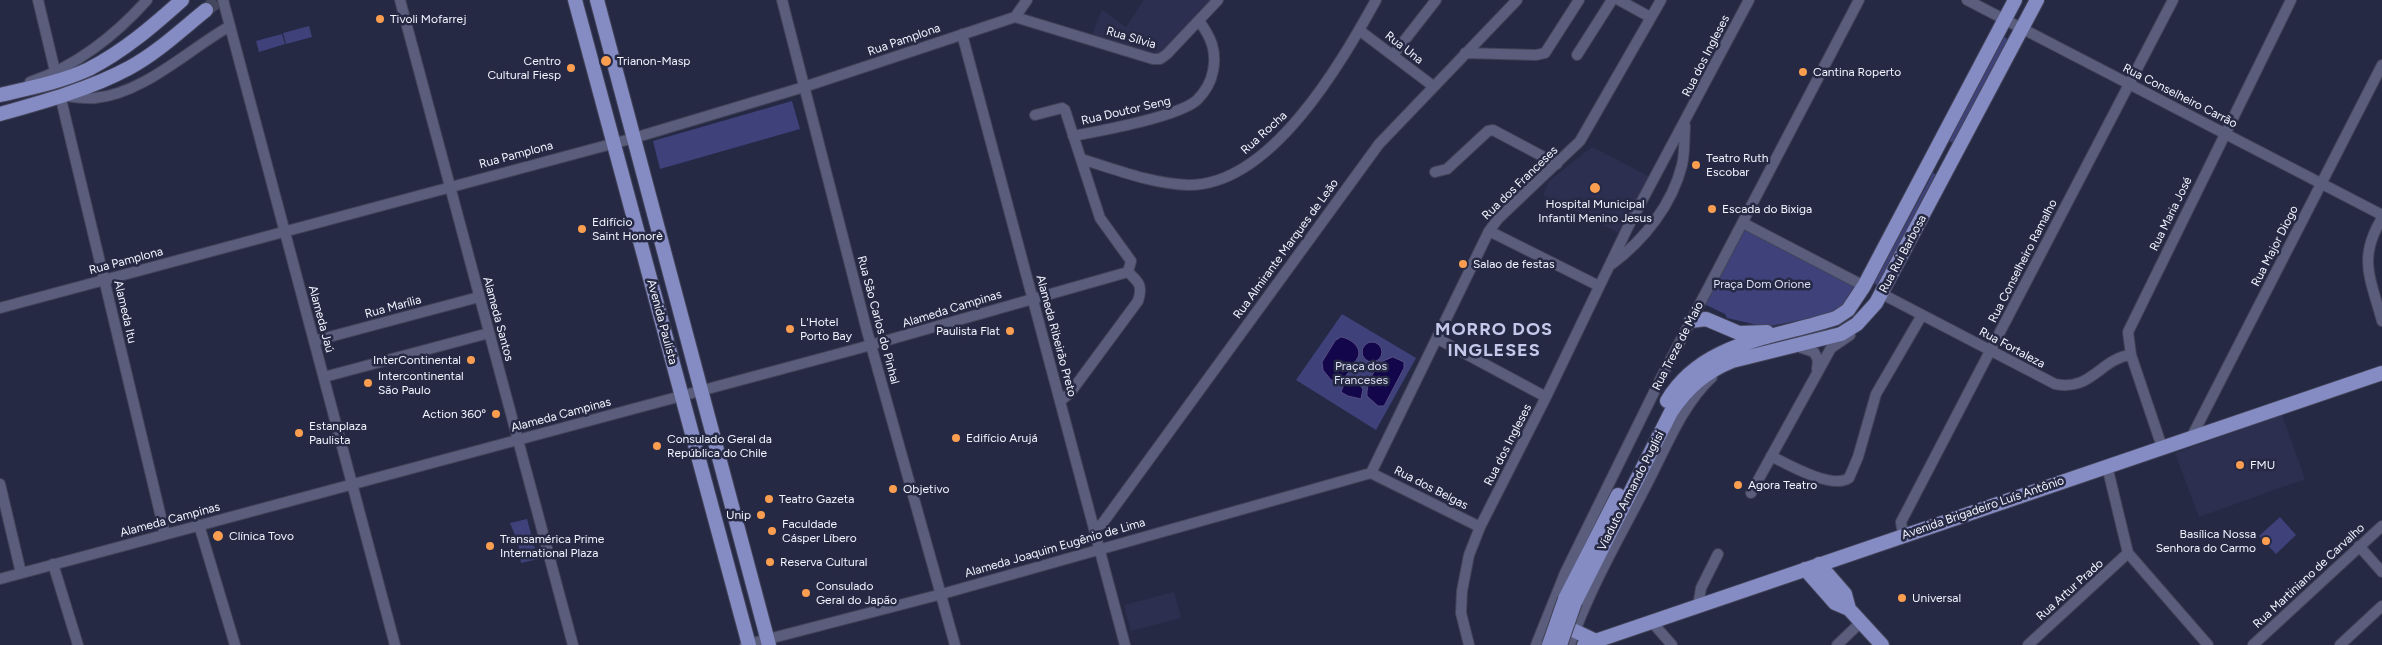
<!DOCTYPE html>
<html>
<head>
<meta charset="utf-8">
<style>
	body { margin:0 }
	canvas { display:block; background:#262943 }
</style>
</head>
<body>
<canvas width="2382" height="645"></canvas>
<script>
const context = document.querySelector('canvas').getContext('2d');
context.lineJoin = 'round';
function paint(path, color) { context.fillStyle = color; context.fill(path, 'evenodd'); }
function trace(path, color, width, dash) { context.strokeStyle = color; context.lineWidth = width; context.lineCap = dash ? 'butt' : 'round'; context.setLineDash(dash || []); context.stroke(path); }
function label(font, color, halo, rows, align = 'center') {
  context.font = font + ' Figtree,sans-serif'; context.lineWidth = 5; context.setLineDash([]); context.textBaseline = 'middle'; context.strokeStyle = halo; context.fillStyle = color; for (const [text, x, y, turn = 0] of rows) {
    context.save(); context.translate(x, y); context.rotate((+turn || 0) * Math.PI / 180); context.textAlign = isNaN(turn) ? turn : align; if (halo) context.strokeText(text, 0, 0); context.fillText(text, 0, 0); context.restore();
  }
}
const built = new Path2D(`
	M1144 0H1210L1159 54 1092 34 1102 10 1126 27Z
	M1592 147 1650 177 1621 234 1543 195 1549 181Z
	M2282 415 2305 479 2199 517 2175 453Z
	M1174 592 1181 618 1131 631 1124 605Z`);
const green = new Path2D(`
	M309 26 312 37 286 44 283 33Z
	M282 34 285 44 259 52 256 41Z
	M2004 37 2009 40 1953 143 1949 141Z
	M792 101 800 129 660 169 653 141Z
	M1933 173 1937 175 1878 286 1874 283Z
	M1744 228 1858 286 1845 305 1831 314 1766 327 1727 318 1725 314 1704 304Z
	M1342 314 1416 358 1376 430 1296 380Z
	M2280 517 2296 535 2276 554 2259 536Z
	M527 519 538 559 521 563 518 542 510 523Z`);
const water = new Path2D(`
	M1341 337C1350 338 1364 348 1357 359 1353 365 1355 359 1352 366 1347 376 1344 381 1331 380L1323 370 1322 362 1335 341Z
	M1362 352a10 10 0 1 1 20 0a10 10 0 1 1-20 0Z
	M1393 357 1404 362V368L1384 406H1378L1367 396C1366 385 1373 373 1379 363Z
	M1355 380 1363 389 1361 399 1348 396 1341 392 1344 384Z`);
const majorTunnel = new Path2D(`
	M206 10 218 0`);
const minor = new Path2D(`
	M38 0 55 71
	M223 0 395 645
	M400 0 573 645
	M782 0 867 331 955 645
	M1619 0 1650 17
	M1967 0 2382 215
	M1015 17 1153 59H1160L1167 54 1218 0
	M1359 30 1433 86
	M962 34 1125 645
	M1465 53 1536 55 1545 53 1579 0
	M1393 55 1436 0
	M1577 55 1612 0
	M30 82C75 67 116 35 147 0
	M1035 115 1062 108 1065 110 1100 218 1131 261 1128 272
	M1073 136C1100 131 1178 117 1197 100 1205 92 1211 82 1213 71 1217 51 1211 37 1199 21
	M1081 159C1115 169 1152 184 1188 185 1271 186 1341 63 1376 0
	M1435 172 1447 169 1488 131 1493 130 1557 164
	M2382 218C2357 259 2371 279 2382 321
	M1743 223 1864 286
	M1489 231 1599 286
	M1612 264C1644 240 1672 205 1682 165 1685 153 1684 138 1685 126
	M1882 294 2055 384C2091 392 2101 358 2131 355
	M0 308 634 138 804 87 1015 17 1027 0
	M1438 339 1546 397
	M314 341 479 297
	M1796 346 1814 352 1818 360 1817 369
	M324 377 489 333
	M1060 401 1070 393 1138 301C1143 286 1139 282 1128 272
	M2191 438 2382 65
	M2162 447 2131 355 2128 332 2291 0
	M1771 456C1787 464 1832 490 1849 478L1858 457 1876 394 1922 315
	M2107 466 2128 553 2208 645
	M1371 473 1489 231 1498 219 1580 141 1661 0
	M1371 473 1480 527
	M0 484 21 573
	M1751 493 1831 348 1850 335
	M199 525 235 645
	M1095 527 1102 524 1379 144 1517 0
	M165 534 60 95C72 97 83 99 95 98 143 94 189 49 230 26
	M1903 535 1901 522 2173 0
	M2359 546 2382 572
	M53 564 78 645
	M0 579 860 348 1128 272
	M1698 606 1701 588 1718 554
	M1651 621 1672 645
	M745 645 942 594 1371 473
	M1469 645 1461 613 1462 591 1469 555 1480 527 1546 397 1628 227 1749 0
	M1536 645 1565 573 1661 378 1859 0
	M1570 645C1589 589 1620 537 1647 484 1666 448 1682 405 1712 377
	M1837 645 1861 622
	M2028 645 2128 553
	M2253 645 2382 526
	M2340 645 2382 606`);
const major = new Path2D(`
	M575 0 749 645
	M597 0 769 645
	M0 95C30 88 61 82 89 69 124 51 153 26 182 0
	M0 114C43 102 90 89 129 68 157 53 181 30 206 10
	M1691 321 1706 319 1739 333 1767 332
	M1667 401C1702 341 1776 338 1836 318L1848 310 1864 286 2015 0
	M1819 564 1845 594 1849 609
	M1805 569 1835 603 1849 609 1882 645
	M1565 599 1618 495
	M1575 602 1671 412C1687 388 1705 372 1732 361L1841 334 1857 324 1876 303 2037 0
	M1575 631 1596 641
	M1584 645 2382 373`);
const majorBridge = new Path2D(`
	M1549 645 1565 599
	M1560 645 1575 602`);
const markers = [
	[380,19,5,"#fb9e50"],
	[606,61,6,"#fb9e50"],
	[571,68,5,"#fb9e50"],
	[1803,72,5,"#fb9e50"],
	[1696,165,5,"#fb9e50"],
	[1595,188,6,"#fb9e50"],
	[1712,209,5,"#fb9e50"],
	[582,229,5,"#fb9e50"],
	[1463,264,5,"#fb9e50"],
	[790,329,5,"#fb9e50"],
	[1010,331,5,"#fb9e50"],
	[471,360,5,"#fb9e50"],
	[368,383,5,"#fb9e50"],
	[496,414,5,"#fb9e50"],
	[299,433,5,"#fb9e50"],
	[956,438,5,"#fb9e50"],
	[657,446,5,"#fb9e50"],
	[2240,465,5,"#fb9e50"],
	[1738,485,5,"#fb9e50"],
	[893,489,5,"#fb9e50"],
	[769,499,5,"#fb9e50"],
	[761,515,5,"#fb9e50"],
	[772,531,5,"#fb9e50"],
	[218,536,6,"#fb9e50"],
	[2266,541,5,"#fb9e50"],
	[490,546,5,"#fb9e50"],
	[770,562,5,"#fb9e50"],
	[806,593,5,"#fb9e50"],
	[1902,598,5,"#fb9e50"]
];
const poiNames = [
	["Tivoli Mofarrej",390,19],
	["Centro",561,61,"right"],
	["Cultural Fiesp",561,75,"right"],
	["Trianon-Masp",617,61],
	["Cantina Roperto",1813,72],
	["Teatro Ruth",1706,158],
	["Escobar",1706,172],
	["Hospital Municipal",1595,204,"center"],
	["Infantil Menino Jesus",1595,218,"center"],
	["Escada do Bixiga",1722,209],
	["Edifício",592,222],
	["Saint Honorè",592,236],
	["Salao de festas",1473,264],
	["L'Hotel",800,322],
	["Porto Bay",800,336],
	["Paulista Flat",1000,331,"right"],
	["InterContinental",461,360,"right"],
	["Intercontinental",378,376],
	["São Paulo",378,390],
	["Action 360º",486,414,"right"],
	["Estanplaza",309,426],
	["Paulista",309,440],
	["Edifício Arujá",966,438],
	["Consulado Geral da",667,439],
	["República do Chile",667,453],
	["FMU",2250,465],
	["Agora Teatro",1748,485],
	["Objetivo",903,489],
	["Teatro Gazeta",779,499],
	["Unip",751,515,"right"],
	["Faculdade",782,524],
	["Cásper Líbero",782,538],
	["Basílica Nossa",2256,534,"right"],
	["Senhora do Carmo",2256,548,"right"],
	["Clínica Tovo",229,536],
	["Transamérica Prime",500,539],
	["International Plaza",500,553],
	["Reserva Cultural",780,562],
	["Consulado",816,586],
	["Geral do Japão",816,600],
	["Universal",1912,598]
];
const streetNames = [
	["Rua Sílvia",1131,38,16],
	["Rua Pamplona",904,40,-19],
	["Rua Una",1404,48,38],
	["Rua dos Ingleses",1706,56,-63],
	["Rua Conselheiro Carrão",2180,96,27],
	["Rua Doutor Seng",1126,111,-13],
	["Rua Rocha",1264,133,-42],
	["Rua Pamplona",516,155,-15],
	["Rua dos Franceses",1520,183,-44],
	["Rua Maria José",2171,214,-64],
	["Rua Major Diogo",2275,246,-63],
	["Rua Almirante Marques de Leão",1286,249,-54],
	["Rua Rui Barbosa",1903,254,-62],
	["Rua Pamplona",126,261,-15],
	["Rua Conselheiro Ramalho",2023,261,-63],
	["Rua Marília",393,307,-15],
	["Alameda Campinas",952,309,-17],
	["Alameda Itu",125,312,77],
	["Alameda Jaú",321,319,75],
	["Alameda Santos",498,319,75],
	["Rua São Carlos do Pinhal",878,320,75],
	["Avenida Paulista",662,322,75],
	["Alameda Ribeirão Preto",1056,336,75],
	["Rua Treze de Maio",1678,346,-63],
	["Rua Fortaleza",2012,348,28],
	["Alameda Campinas",561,415,-15],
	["Rua dos Ingleses",1508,445,-63],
	["Rua dos Belgas",1431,488,27],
	["Viaduto Armando Puglisi",1631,491,-63],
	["Avenida Brigadeiro Luís Antônio",1983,508,-19],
	["Alameda Campinas",170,520,-15],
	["Alameda Joaquim Eugênio de Lima",1055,548,-16],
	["Rua Martiniano de Carvalho",2309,576,-43],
	["Rua Artur Prado",2070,590,-42]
];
const parkNames = [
	["Praça Dom Orione",1762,284],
	["Praça dos",1361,366],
	["Franceses",1361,380]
];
const districtNames = [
	["MORRO DOS",1494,330],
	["INGLESES",1494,351]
];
paint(built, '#2c2f50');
paint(green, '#3e417a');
paint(water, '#13064b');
trace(water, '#564d81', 1);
trace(majorTunnel, '#45475f', 14, [14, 7]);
trace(minor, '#424358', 12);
trace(major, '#424358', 16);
trace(minor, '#5a5e7c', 10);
trace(major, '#858bc3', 14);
trace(majorBridge, '#424358', 16, []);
trace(majorBridge, '#858bc3', 14);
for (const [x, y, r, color] of markers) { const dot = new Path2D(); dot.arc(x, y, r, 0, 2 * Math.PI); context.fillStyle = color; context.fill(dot); trace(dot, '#262943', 2); }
label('12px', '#f2f4ff', '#262943', poiNames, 'left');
label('12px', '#f2f4ff', '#262943', streetNames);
label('12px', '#dbdff4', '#262943', parkNames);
context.letterSpacing = '1px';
label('bold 18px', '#c4c9eb', '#262943', districtNames);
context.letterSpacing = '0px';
</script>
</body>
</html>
